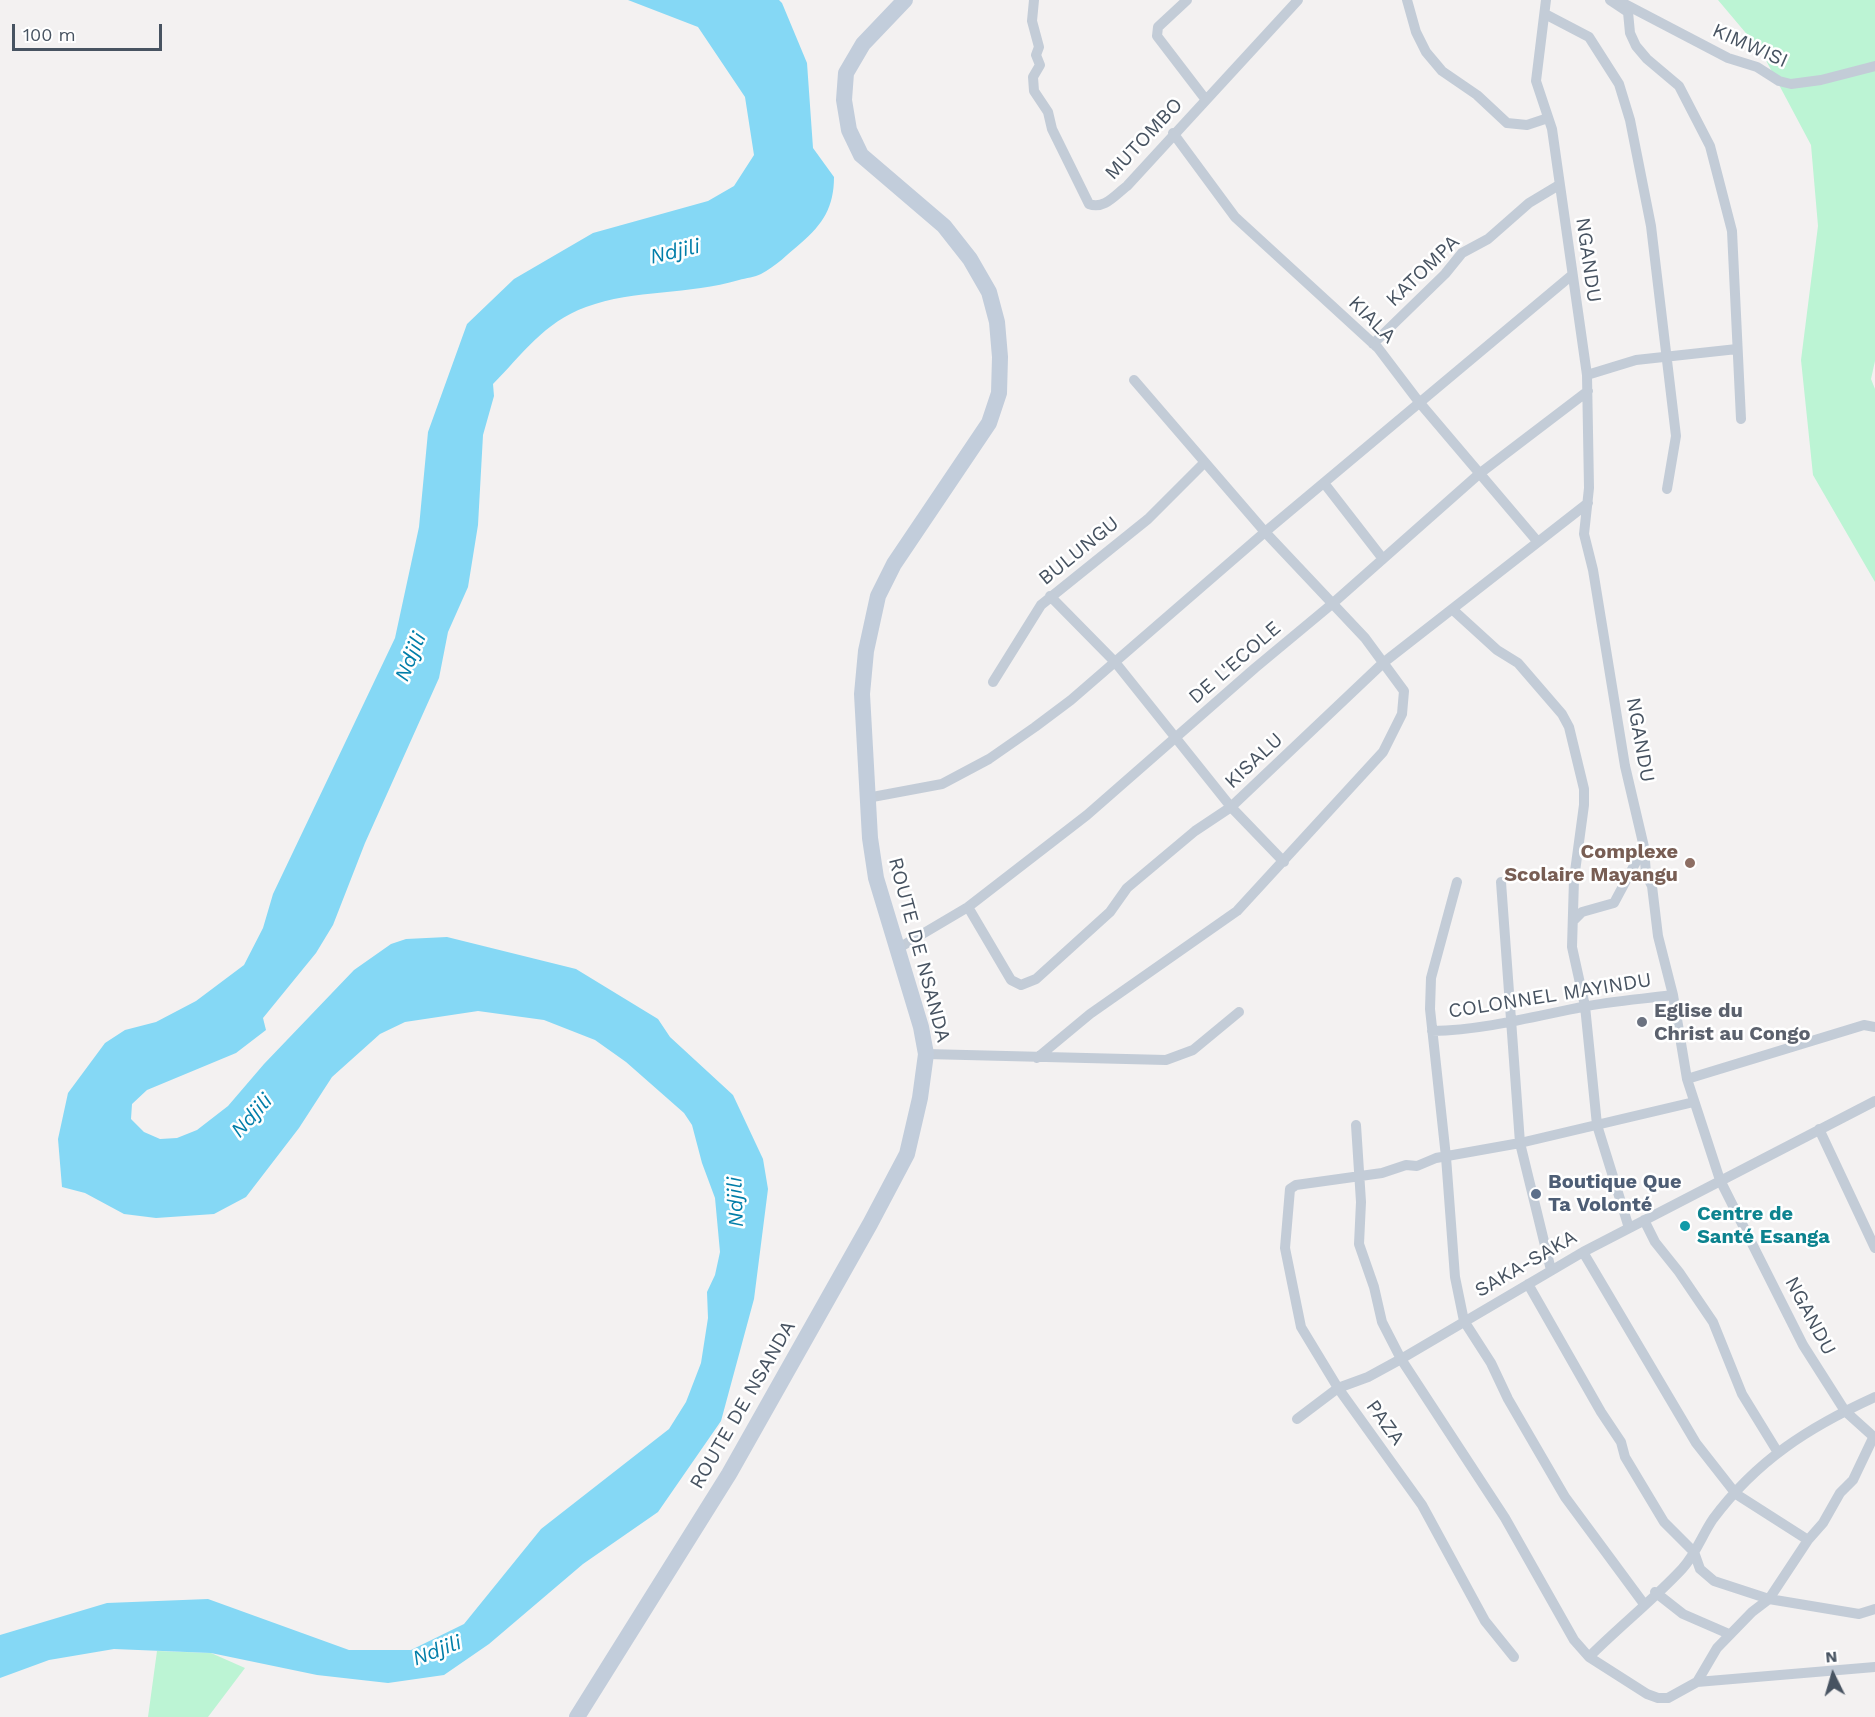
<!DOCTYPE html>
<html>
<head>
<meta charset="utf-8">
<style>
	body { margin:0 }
	#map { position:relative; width:1875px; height:1717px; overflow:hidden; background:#f3f1f1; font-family:"Work Sans",sans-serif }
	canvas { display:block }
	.north { position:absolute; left:1803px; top:1645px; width:60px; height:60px; -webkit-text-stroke:4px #fff; paint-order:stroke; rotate:355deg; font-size:16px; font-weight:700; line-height:24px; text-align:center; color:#475361 }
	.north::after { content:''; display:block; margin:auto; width:21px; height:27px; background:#475361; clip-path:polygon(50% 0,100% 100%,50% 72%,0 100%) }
	.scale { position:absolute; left:12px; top:24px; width:150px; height:27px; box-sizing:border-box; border:3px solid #475361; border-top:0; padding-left:8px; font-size:18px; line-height:21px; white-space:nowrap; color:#475361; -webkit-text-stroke:4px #fff; paint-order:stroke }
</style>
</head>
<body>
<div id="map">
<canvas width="1875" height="1717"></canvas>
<div class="north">N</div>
<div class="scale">100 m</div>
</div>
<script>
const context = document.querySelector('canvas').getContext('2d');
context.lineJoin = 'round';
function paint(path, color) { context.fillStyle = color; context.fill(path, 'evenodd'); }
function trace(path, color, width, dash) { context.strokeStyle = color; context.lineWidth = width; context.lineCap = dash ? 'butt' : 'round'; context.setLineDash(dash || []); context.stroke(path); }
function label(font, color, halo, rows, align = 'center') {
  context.font = font + ' "Work Sans",sans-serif'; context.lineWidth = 5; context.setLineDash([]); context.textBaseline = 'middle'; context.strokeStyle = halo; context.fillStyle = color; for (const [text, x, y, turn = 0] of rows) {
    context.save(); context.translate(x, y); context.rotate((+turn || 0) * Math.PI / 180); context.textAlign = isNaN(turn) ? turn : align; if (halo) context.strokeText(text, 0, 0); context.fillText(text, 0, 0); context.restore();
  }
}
const green = new Path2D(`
	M1718 0H1875V361L1871 379 1875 389V582L1813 475 1801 360 1818 226 1811 145 1761 51Z
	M157 1651 211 1653 245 1668 208 1717H148Z`);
const water = new Path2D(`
	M628 0H779L782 3 807 63 813 148 834 177C834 207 823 224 801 243 789 253 775 267 761 274 755 277 746 278 739 280 689 295 635 289 586 307 544 322 522 355 493 384L494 396 483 435 478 525 468 587 448 632 439 678 365 843 333 925 316 953 263 1018 266 1030 236 1053 147 1090 132 1104 131 1119 144 1132 160 1139 177 1138 197 1130 228 1106 264 1064 354 970 391 944 406 939 447 937 576 969 658 1019 670 1037 733 1095 763 1159 768 1189 754 1299 721 1421 658 1512 583 1564 489 1644 444 1675 388 1683 317 1675 211 1653 114 1649 49 1660 0 1678V1635L107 1603 208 1599 349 1650H411L464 1624 541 1529 669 1429 686 1402 701 1363 708 1318 707 1292 715 1275 720 1252 715 1198 702 1163 692 1125 684 1113 626 1062 595 1040 544 1020 478 1011 405 1022 380 1034 332 1077 299 1128 246 1197 214 1214 156 1218 124 1214 85 1193 62 1187 58 1139 68 1093 105 1043 125 1030 156 1022 196 1001 244 965 263 928 273 894 395 638 419 527 428 432 467 324 514 279 593 233 708 201 734 186 754 155 745 97 698 27Z`);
const street = new Path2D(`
	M1034 0 1032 21 1039 47 1036 55 1040 65 1033 77 1034 91 1048 112 1052 129 1089 204C1104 210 1115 195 1127 186L1298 0
	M1187 0 1158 27 1157 36 1206 100
	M1407 0 1416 32 1426 52 1442 71 1477 95 1507 123 1527 125 1548 118
	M1546 0 1536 81 1552 129 1587 375 1589 488 1584 534 1593 570 1625 766 1644 847 1646 874 1652 886 1658 936 1673 995 1687 1079 1720 1180 1803 1345 1845 1411 1875 1438
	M1610 0 1628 12 1630 33 1636 46 1647 59 1679 86 1710 146 1732 231 1741 419
	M1621 2 1728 58 1757 67 1779 81 1791 84 1821 80 1875 66
	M1545 14 1589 37 1619 84 1630 120 1651 226 1676 436 1667 489
	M1173 133 1235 217 1378 348 1419 402 1537 541
	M1373 344 1445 274 1462 253 1488 239 1529 203 1559 185
	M1587 375 1636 360 1737 349
	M1324 483 1383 559
	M1050 596 1115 662 1231 807 1284 862
	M1452 609 1497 650 1518 663 1562 714 1569 727 1584 789V805L1574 879 1572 947 1585 1006 1597 1125 1629 1228
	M993 682 1041 605 1148 519 1204 463
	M867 798 942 784 989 759 1035 727 1071 700 1265 532 1572 275
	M1457 882 1431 978 1430 1009 1446 1157 1455 1277 1464 1321 1491 1363 1508 1399 1565 1497 1644 1604
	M1501 882 1520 1143 1551 1270
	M968 907 1011 980 1021 985 1036 979 1110 912 1127 888 1195 831 1231 807 1383 663 1588 503
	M1573 921 1582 912 1614 903 1644 847
	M897 949 968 907 1087 815 1255 668 1332 604 1479 474 1588 391
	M1432 1031C1483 1030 1532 1017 1582 1007 1612 1001 1643 999 1673 995
	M926 1054 1166 1060 1193 1050 1239 1012
	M1037 1058 1090 1014 1237 911 1383 752 1402 714 1404 691 1365 638 1265 532 1134 380
	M1687 1079 1864 1025 1875 1027
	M1356 1125 1361 1202 1359 1244 1374 1287 1382 1322 1401 1359 1505 1518 1574 1640 1589 1657 1647 1694 1658 1698H1668L1697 1682 1875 1667
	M1819 1129 1875 1248
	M1644 1220 1655 1242 1679 1272 1713 1322 1742 1394 1777 1451
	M1583 1252 1696 1443 1736 1494 1808 1540
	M1528 1284 1601 1412 1621 1442 1625 1457 1664 1522 1694 1552 1700 1569 1714 1581 1769 1599 1859 1614 1875 1609
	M1297 1419 1338 1388 1368 1377 1401 1359 1583 1252 1875 1101
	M1655 1592 1683 1614 1729 1634
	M1514 1657 1485 1621 1422 1505 1338 1388 1301 1327 1285 1248 1290 1189 1296 1185 1382 1173 1406 1165 1417 1166 1436 1158 1520 1143 1694 1102
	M1589 1657C1619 1627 1653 1600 1682 1569 1696 1554 1702 1535 1713 1519 1757 1460 1809 1427 1875 1397
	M1697 1682 1717 1648 1752 1612 1769 1599 1808 1540 1823 1523 1840 1493 1853 1480 1873 1438`);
const secondary = new Path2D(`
	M577 1717 729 1474 870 1224 907 1154 920 1098 926 1054 921 1027 876 878 870 838 862 694 866 651 878 596 894 564 989 423 999 393 1000 357 997 322 989 292 970 259 944 226 861 155 849 130 844 100 846 73 863 44 905 0`);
const markers = [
	[1690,863,6,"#8d6e63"],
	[1642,1022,6,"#6b7280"],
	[1536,1194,6,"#5c6f8a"],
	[1685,1226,6,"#0f9aa8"]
];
const streetNames = [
	["KIMWISI",1750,46,24],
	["MUTOMBO",1144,139,-47],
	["NGANDU",1588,260,82],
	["KATOMPA",1423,271,-44],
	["KIALA",1372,320,45],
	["BULUNGU",1079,551,-39],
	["DE L'ECOLE",1235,663,-41],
	["NGANDU",1640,740,80],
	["KISALU",1254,761,-43],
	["ROUTE DE NSANDA",919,950,75],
	["COLONNEL MAYINDU",1550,996,-9],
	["SAKA-SAKA",1526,1264,-30],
	["NGANDU",1810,1316,62],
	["ROUTE DE NSANDA",743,1405,-60],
	["PAZA",1385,1423,54]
];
const educationNames = [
	["Complexe",1678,852],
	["Scolaire Mayangu",1678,875]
];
const worshipNames = [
	["Eglise du",1654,1011],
	["Christ au Congo",1654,1034]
];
const serviceNames = [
	["Boutique Que",1548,1182],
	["Ta Volonté",1548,1205]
];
const cultureNames = [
	["Centre de",1697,1214],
	["Santé Esanga",1697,1237]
];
const waterNames = [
	["Ndjili",675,252,-13],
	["Ndjili",411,657,-68],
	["Ndjili",252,1116,-48],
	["Ndjili",736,1202,-92],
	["Ndjili",437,1651,-21]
];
paint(green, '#bcf4d4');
paint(water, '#85d8f5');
trace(street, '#c3ccd7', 10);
trace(secondary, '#c2cddb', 16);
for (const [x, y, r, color] of markers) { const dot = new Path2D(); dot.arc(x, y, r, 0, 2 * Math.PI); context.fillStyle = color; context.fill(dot); trace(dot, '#fff', 2); }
label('20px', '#475361', '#fff', streetNames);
label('bold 20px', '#785e54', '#fff', educationNames, 'right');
label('bold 20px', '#5b616d', '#fff', worshipNames, 'left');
label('bold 20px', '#4e5e75', '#fff', serviceNames, 'left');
label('bold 20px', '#0d838f', '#fff', cultureNames, 'left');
label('italic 21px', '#027ea9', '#fff', waterNames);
</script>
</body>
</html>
